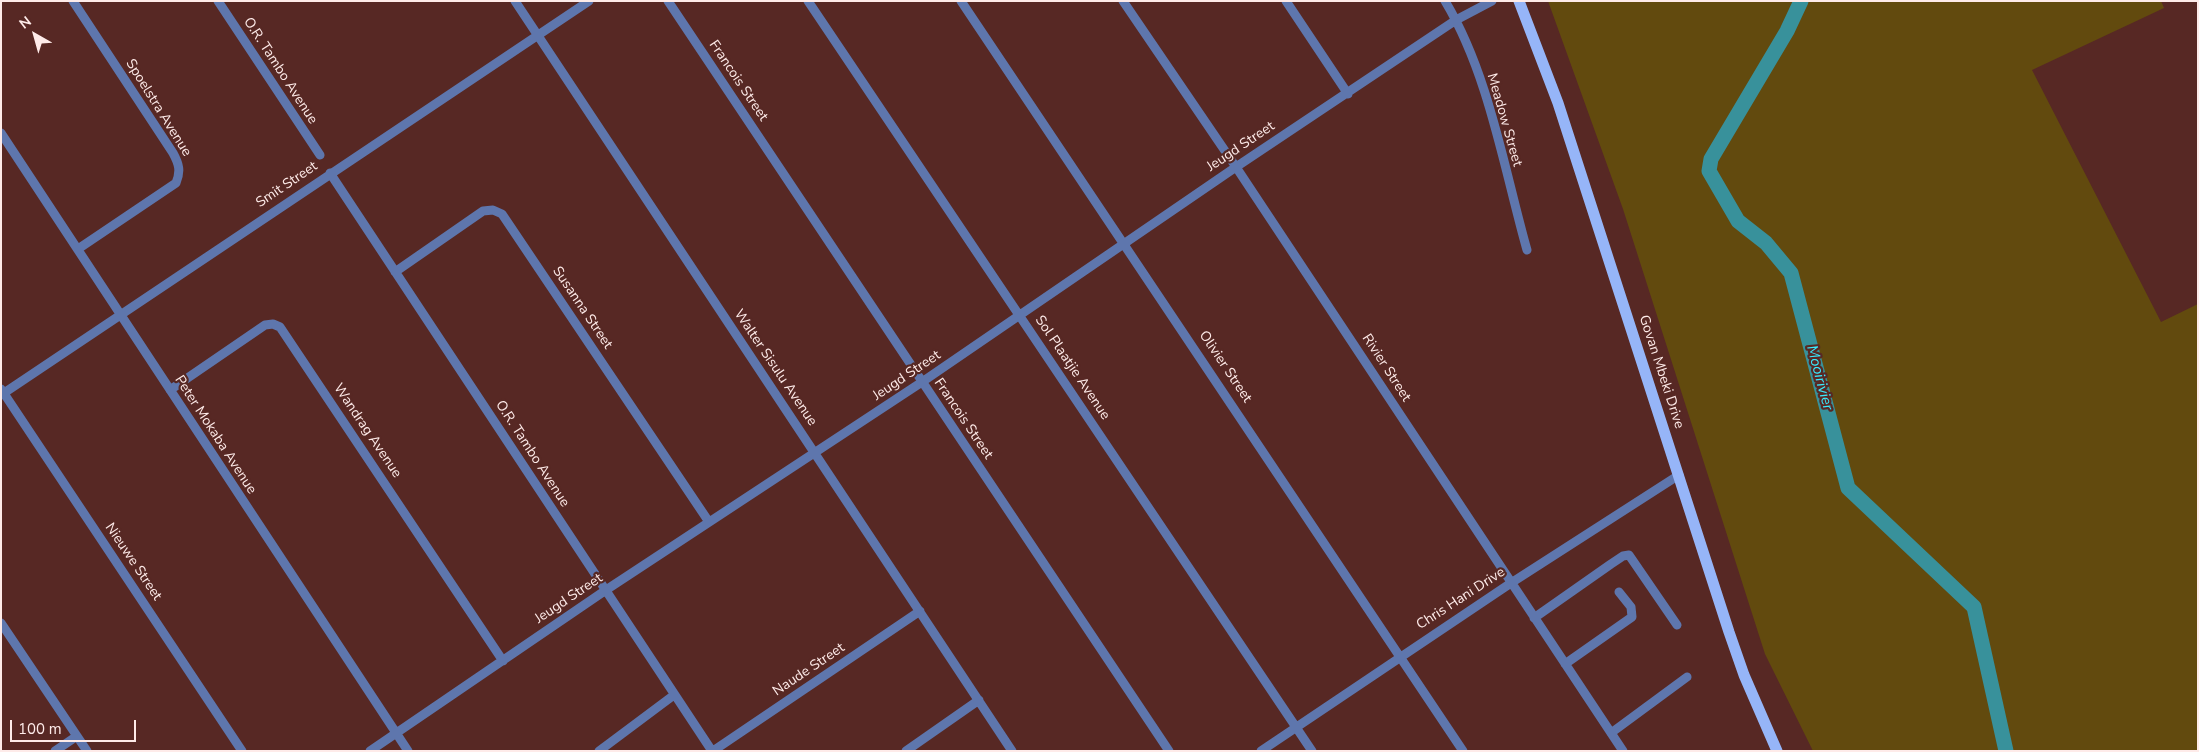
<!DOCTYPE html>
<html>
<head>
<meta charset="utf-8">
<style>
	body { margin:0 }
	#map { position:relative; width:2199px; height:752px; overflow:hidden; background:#572824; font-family:"Nunito Sans",sans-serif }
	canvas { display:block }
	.frame { position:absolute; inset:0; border:2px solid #feebe9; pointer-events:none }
	.north { position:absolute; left:10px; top:10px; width:50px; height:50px; -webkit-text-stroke:4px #572824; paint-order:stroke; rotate:322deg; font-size:14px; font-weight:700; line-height:20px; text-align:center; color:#feebe9 }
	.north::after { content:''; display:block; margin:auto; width:18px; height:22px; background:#feebe9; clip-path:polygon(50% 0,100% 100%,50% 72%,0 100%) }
	.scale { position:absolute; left:10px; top:720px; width:126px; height:22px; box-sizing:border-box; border:2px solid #feebe9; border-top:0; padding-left:6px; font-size:15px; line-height:18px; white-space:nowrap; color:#feebe9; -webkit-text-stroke:4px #572824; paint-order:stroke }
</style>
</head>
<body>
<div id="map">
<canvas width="2199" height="752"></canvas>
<div class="frame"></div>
<div class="north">N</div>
<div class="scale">100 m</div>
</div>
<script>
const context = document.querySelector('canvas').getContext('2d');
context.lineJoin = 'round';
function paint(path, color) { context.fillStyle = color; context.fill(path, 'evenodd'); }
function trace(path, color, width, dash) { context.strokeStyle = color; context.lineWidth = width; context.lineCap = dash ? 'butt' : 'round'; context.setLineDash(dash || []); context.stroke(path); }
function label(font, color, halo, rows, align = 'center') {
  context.font = font + ' "Nunito Sans",sans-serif'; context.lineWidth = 4.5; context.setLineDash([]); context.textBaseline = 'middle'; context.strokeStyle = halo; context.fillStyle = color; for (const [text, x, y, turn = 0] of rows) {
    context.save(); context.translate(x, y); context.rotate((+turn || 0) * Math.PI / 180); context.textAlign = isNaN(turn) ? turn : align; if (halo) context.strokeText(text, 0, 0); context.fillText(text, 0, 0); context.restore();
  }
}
const green = new Path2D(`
	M1548 1H2161L2164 8 2032 70 2161 322 2198 304V751H1813L1765 654 1623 209Z`);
const river = new Path2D(`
	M1801 1 1787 31 1711 159 1709 171 1738 221 1766 243 1791 273 1848 488 1974 607 2006 751`);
const minor = new Path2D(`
	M73 1 173 153C179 164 181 171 176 183L78 249
	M218 1 320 155
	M515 1 1012 751
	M668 1 1169 751
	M808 1 1312 751
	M961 1 1463 751
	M1123 1 1236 167 1623 751
	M1286 1 1348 94
	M1445 1C1489 74 1504 169 1527 250
	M1 133 408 751
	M330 173 712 751
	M395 272 483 211 493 210 502 214 709 522
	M1 389 242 751
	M170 390 265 325 273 324 280 327 503 661
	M1 395 589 1
	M1534 618 1611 564 1623 556 1629 555 1677 625
	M1 623 87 751
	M1565 664 1632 617 1631 607 1619 592
	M1611 733 1687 677
	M55 751 77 736
	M370 751 606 590 922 382 1236 167 1456 20 1492 1
	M599 751 674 695
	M713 751 920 611
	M906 751 979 700
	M1261 751 1511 583 1679 475`);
const major = new Path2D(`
	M1519 1 1558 103 1729 632 1744 675 1777 751`);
const streetNames = [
	["O.R. Tambo Avenue",280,71,57],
	["Francois Street",738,81,56],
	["Spoelstra Avenue",158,108,58],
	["Meadow Street",1504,120,74],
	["Jeugd Street",1241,147,-34],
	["Smit Street",287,185,-34],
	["Susanna Street",582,308,56],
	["Olivier Street",1225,367,56],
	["Walter Sisulu Avenue",775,368,56],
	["Sol Plaatjie Avenue",1072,368,56],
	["Rivier Street",1386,368,57],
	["Govan Mbeki Drive",1661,372,72],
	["Jeugd Street",907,376,-34],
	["Francois Street",963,419,56],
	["Wandrag Avenue",367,431,56],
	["Peter Mokaba Avenue",215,435,57],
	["O.R. Tambo Avenue",532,454,57],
	["Nieuwe Street",133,562,56],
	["Jeugd Street",569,599,-34],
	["Chris Hani Drive",1461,599,-33],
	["Naude Street",809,670,-34]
];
const waterNames = [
	["Mooirivier",1819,378,75]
];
paint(green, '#624a0e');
trace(river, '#38919b', 15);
trace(minor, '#5e76ad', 9);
trace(major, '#96b5f8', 11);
label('14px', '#feebe9', '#572824', streetNames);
label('italic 15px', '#39eafd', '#572824', waterNames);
</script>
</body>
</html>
